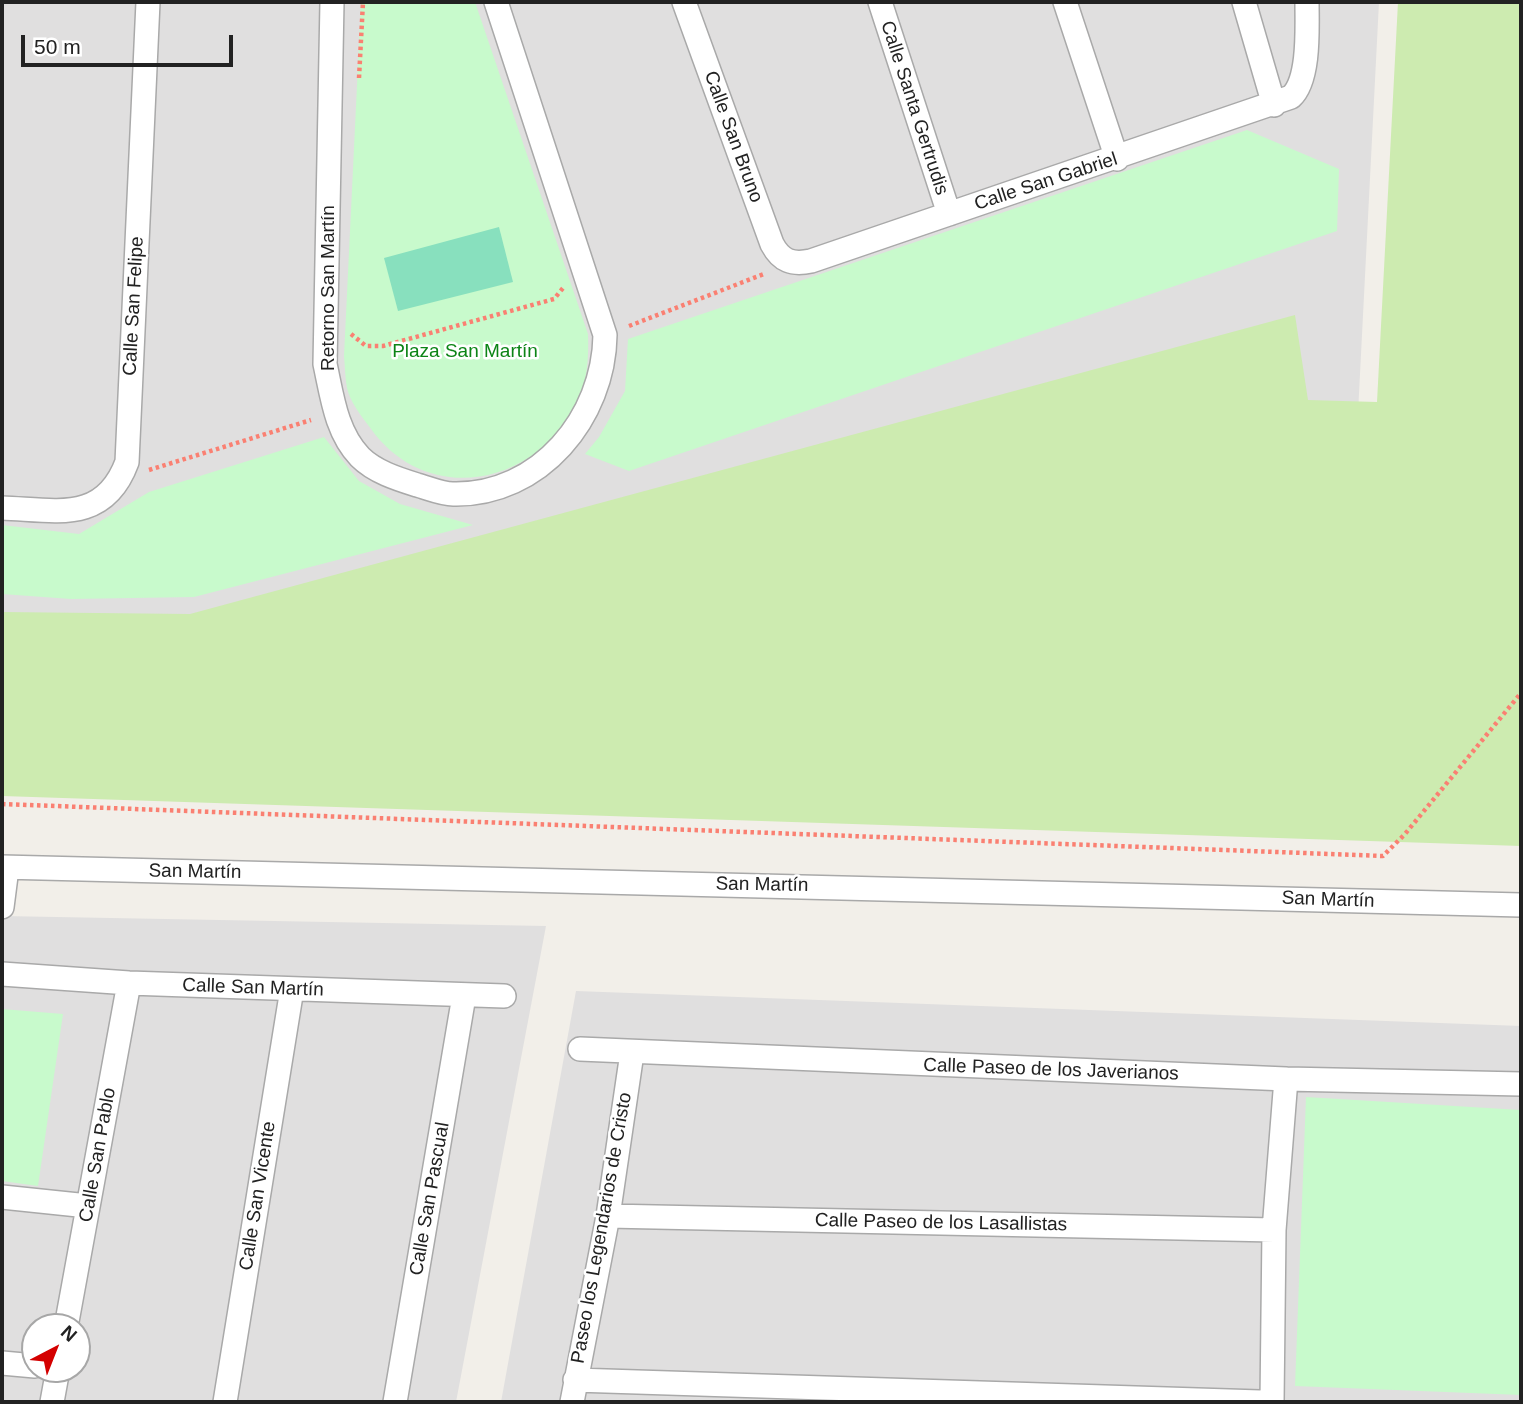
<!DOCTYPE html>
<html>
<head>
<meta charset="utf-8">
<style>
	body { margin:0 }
	#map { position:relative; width:1523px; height:1404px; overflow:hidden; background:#f2efe9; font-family:Helvetica,sans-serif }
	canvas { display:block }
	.frame { position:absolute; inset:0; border:4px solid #222; pointer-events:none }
	.north { position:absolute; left:21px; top:1313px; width:70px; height:70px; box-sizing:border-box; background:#fff; border:2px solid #a7a7a7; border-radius:50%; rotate:42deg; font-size:19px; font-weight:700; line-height:28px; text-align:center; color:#222 }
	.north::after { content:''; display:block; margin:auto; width:24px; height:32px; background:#d40000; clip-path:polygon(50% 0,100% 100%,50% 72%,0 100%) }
	.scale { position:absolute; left:21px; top:35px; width:212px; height:32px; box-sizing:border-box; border:4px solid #222; border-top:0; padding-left:9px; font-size:21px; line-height:24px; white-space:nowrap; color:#222; -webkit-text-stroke:5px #fff; paint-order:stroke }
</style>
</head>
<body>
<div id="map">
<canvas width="1523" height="1404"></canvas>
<div class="frame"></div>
<div class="north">N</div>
<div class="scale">50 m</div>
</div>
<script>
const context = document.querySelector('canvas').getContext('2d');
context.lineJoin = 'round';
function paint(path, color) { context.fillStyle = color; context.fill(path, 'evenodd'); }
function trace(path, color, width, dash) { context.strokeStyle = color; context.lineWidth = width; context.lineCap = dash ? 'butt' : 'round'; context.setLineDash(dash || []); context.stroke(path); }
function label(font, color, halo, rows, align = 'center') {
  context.font = font + ' Helvetica,sans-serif'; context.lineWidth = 5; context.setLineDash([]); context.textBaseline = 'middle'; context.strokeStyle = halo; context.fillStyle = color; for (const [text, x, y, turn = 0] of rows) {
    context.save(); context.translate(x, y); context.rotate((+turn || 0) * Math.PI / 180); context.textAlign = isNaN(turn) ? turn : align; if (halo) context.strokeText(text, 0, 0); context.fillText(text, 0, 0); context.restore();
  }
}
const residential = new Path2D(`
	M2 2H1379L1337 824 2 778Z
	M2 916 546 926 456 1402H2ZM35 1327H77V1369H35Z
	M576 991 1521 1026V1402H501Z`);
const grass = new Path2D(`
	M1398 2H1521V846L2 796V612L190 614 1295 315 1308 400 1377 402Z`);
const park = new Path2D(`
	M361 2H475L588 334C589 360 587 383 576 407 566 428 550 444 530 457 476 492 410 483 371 429 362 417 350 402 347 388 345 378 345 366 344 356Z
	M1247 130 1339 169 1337 231 629 471 585 454 599 437 625 391 628 339Z
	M324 437 359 481 400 504 473 525 194 597 71 599 2 594V525L79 534 149 492Z
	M2 1009 63 1014 38 1186 2 1181Z
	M1306 1097 1521 1110V1395L1295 1386Z`);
const pitch = new Path2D(`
	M499 227 513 282 398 311 384 258Z`);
const path = new Path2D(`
	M359 78 363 2
	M629 326 764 274
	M351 334 366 346H383L554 299 563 288
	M149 470 311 420
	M2 804 1383 856 1405 834 1521 693`);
const street = new Path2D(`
	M332 2 325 364C332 396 336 432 360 457 375 472 398 479 417 485 428 488 442 494 453 494 540 496 604 417 605 335L496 2
	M684 2 772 244C781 261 792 265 811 261L1291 97C1310 80 1307 27 1307 2
	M880 2 949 214
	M1065 2 1117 159
	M1244 2 1274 105
	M2 508C56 510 104 524 127 462L148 2
	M2 867 1521 905
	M2 907 7 868
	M2 974 129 983 504 996
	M580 1049 1286 1079 1521 1084
	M2 1197 88 1206
	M608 1216 1274 1230
	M66 1327 129 983
	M2 1363 35 1366
	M575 1380 1260 1402
	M52 1402 58 1369
	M225 1402 292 989
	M395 1402 464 996
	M572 1402 608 1216 632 1053
	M1272 1402 1274 1230 1286 1079`);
const streetNames = [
	["Calle Santa Gertrudis",914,108,72],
	["Calle San Bruno",733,137,70],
	["Calle San Gabriel",1046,182,-18],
	["Retorno San Martín",329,288,-90],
	["Calle San Felipe",134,306,-87],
	["San Martín",195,872,1],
	["San Martín",762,885,1],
	["San Martín",1328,900,2],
	["Calle San Martín",253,988,2],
	["Calle Paseo de los Javerianos",1051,1070,2],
	["Calle San Pablo",98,1155,-80],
	["Calle San Vicente",258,1196,-81],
	["Calle San Pascual",430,1199,-80],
	["Calle Paseo de los Lasallistas",941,1223,1],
	["Paseo los Legendarios de Cristo",602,1228,-80]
];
const parkNames = [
	["Plaza San Martín",465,352]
];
paint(residential, '#e0dfdf');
paint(grass, '#cdebb0');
paint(park, '#c8facc');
paint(pitch, '#88e0be');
trace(street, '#a9a9a9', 26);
trace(path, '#fa8072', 4.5, [3.5, 3.5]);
trace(street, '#fff', 23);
label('19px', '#222', '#fff', streetNames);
label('19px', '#0c8416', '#fff', parkNames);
</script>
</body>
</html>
